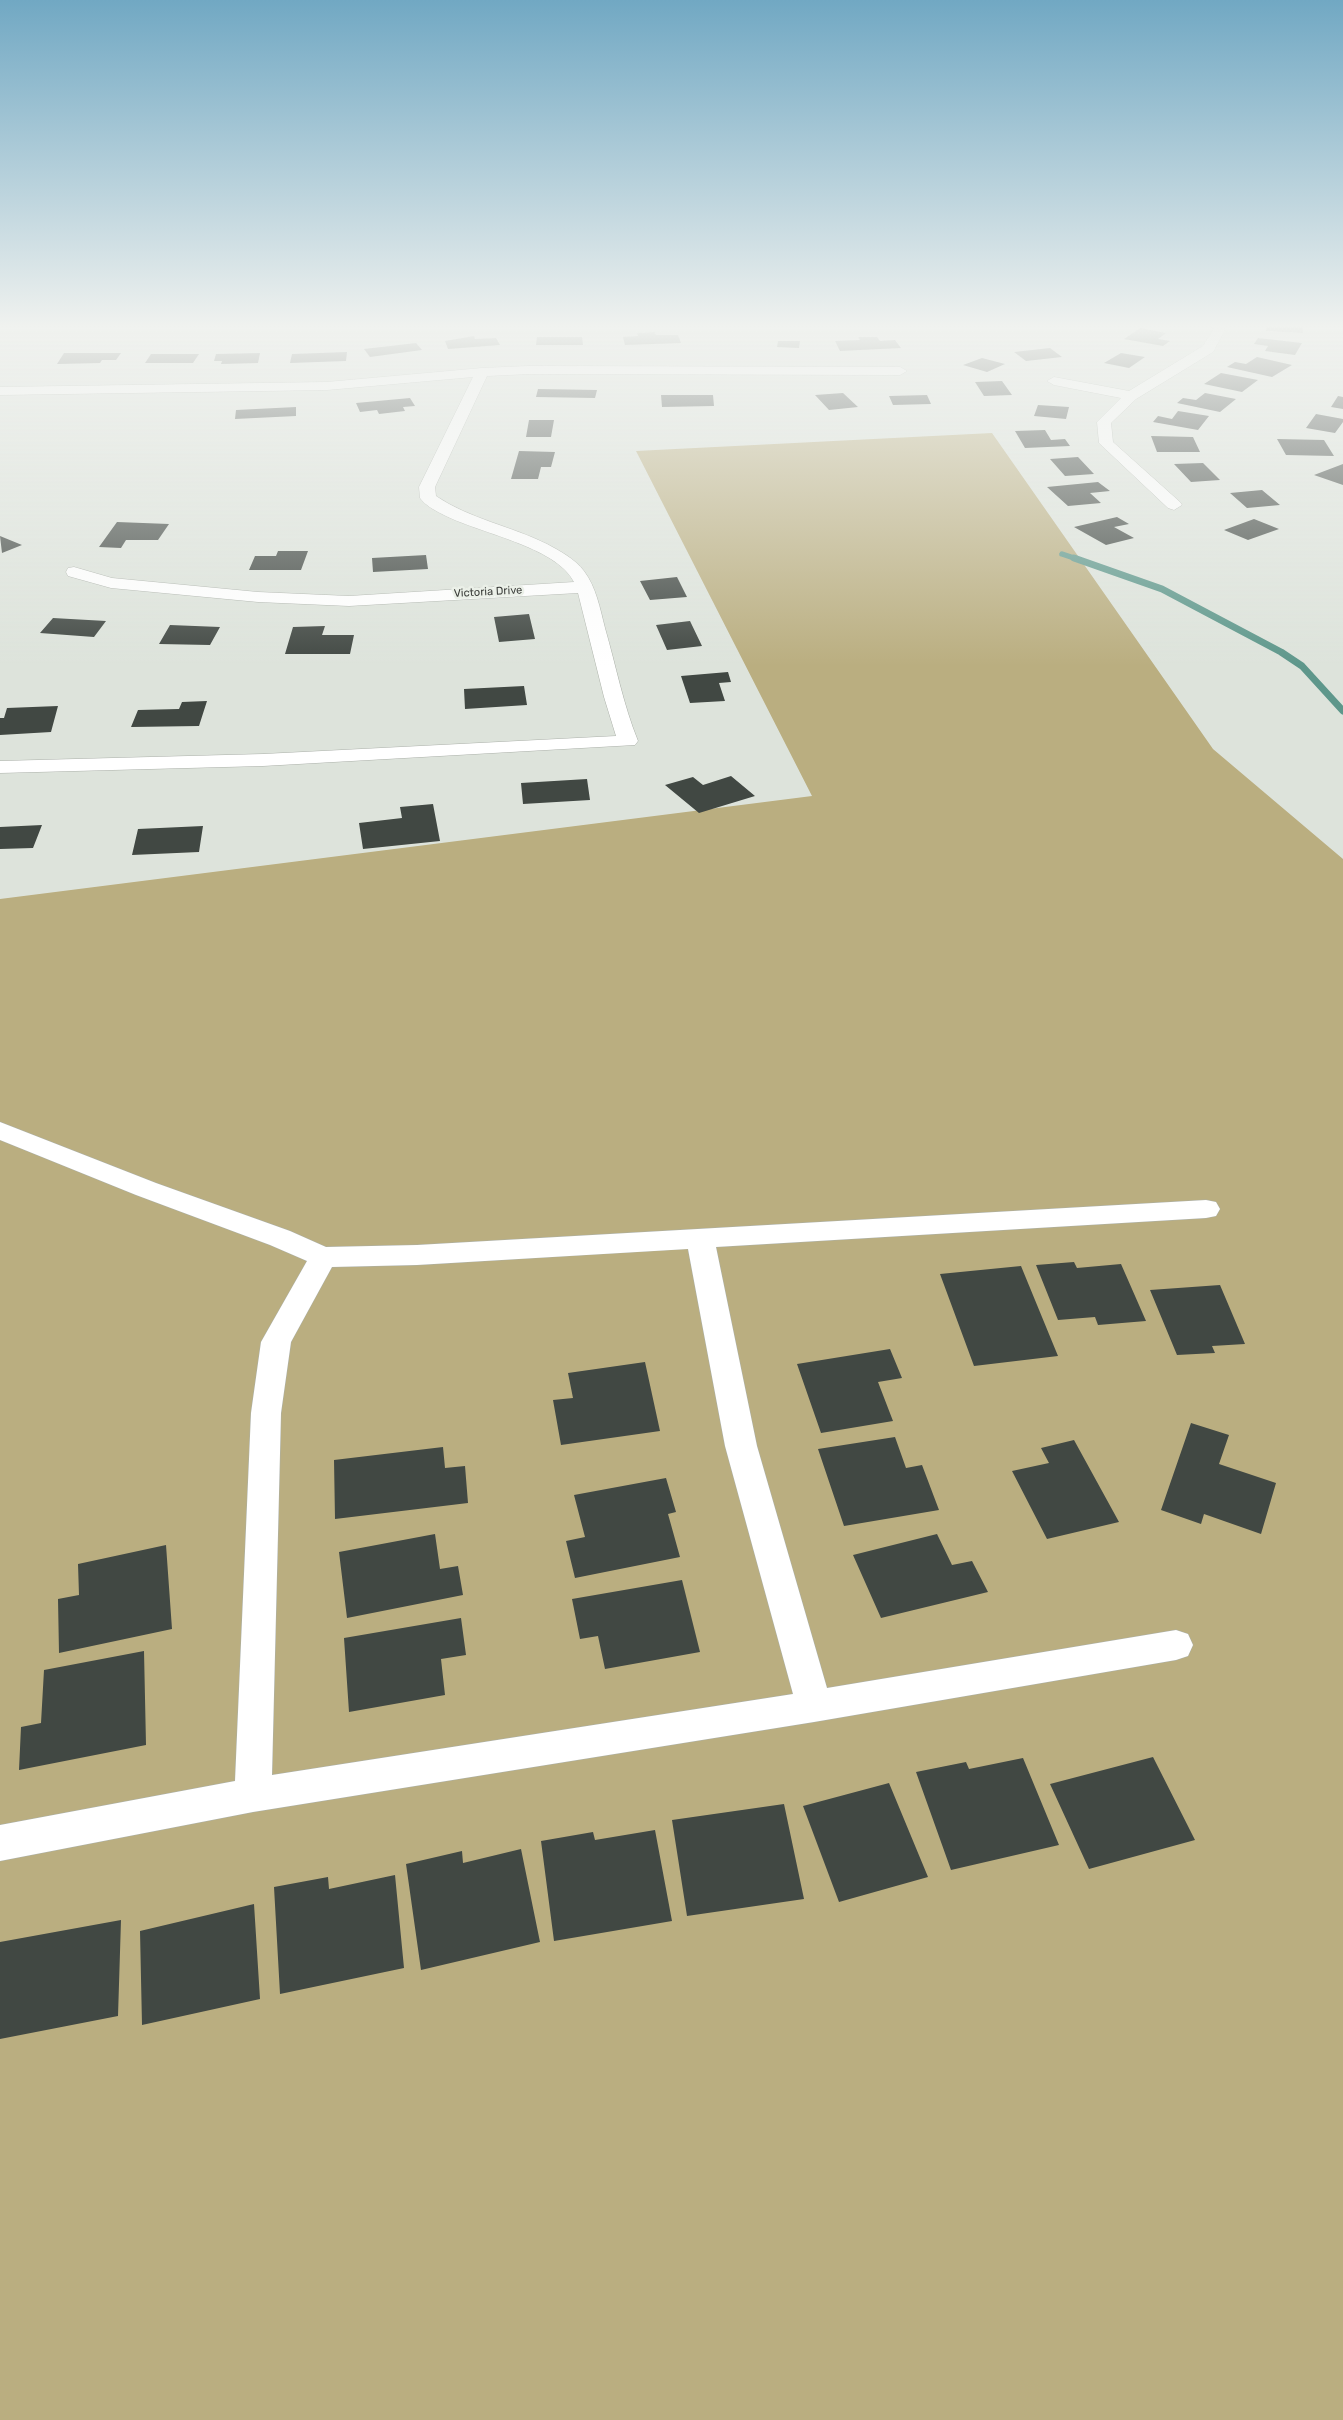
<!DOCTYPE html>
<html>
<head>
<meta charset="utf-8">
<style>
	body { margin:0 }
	canvas { display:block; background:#dde3db }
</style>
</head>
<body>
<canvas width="1343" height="2420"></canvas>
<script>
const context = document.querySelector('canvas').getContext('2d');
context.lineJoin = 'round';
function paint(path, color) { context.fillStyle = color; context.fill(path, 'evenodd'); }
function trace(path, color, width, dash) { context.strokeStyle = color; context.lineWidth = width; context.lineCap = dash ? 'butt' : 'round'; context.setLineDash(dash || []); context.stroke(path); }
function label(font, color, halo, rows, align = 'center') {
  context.font = font + ' Rubik,sans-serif'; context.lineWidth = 5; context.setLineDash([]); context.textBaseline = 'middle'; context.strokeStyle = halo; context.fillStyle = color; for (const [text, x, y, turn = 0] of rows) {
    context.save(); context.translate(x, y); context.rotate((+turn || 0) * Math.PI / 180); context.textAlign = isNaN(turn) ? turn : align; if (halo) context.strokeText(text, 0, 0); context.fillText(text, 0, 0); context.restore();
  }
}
const forest = new Path2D(`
	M992 433 1213 749 1343 859V2420H0V899L812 796 636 451Z`);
const streamFar1 = new Path2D(`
	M1062 554 1077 559`);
const stream = new Path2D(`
	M1074 558 1162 589 1281 652 1302 666 1343 711`);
const building = new Path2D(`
	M1266 327H1302L1303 333 1266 331Z
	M1140 328 1166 333 1158 339 1170 341 1163 346 1124 339Z
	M655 332 656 335H678L681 343 625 345 623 337 638 336 637 333Z
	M474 336 475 339 496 338 500 345 448 349 445 341Z
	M537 337H582L583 345H536Z
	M858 337H877L880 341 895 340 901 348 840 351 835 341 860 340Z
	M1258 338 1302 343 1295 355 1265 351 1268 346 1254 344Z
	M778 341H800L799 348 777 347Z
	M416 343 422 350 370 357 364 349Z
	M1050 348 1062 357 1026 361 1014 352Z
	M347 352 346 361 290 363 292 354Z
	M64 353H121L116 360H102L100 363 57 364Z
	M260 353 258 363 221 364 222 361H214L216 354Z
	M1121 353 1145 357 1129 368 1104 363Z
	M151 354H199L193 363H145Z
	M1257 357 1292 365 1272 377 1227 367 1235 362 1246 364Z
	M982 358 1005 364 987 372 963 365Z
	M1221 373 1258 380 1242 392 1204 384Z
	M1002 381 1012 395 984 396 975 382Z
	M538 389 597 390 595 398 536 397Z
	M843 393 858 407 829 410 815 395Z
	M1205 393 1236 399 1220 412 1177 403 1183 398 1196 400Z
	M661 395H713L714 406 662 407Z
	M927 395 931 404 893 405 889 396Z
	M1338 396 1343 397V409L1331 407Z
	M410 398 415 406 403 407 405 411 379 414 377 410 360 412 356 403Z
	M1038 405 1069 407 1066 419 1034 416Z
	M296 407V416L235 419 236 410Z
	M1178 411 1209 416 1198 430 1153 422 1158 416 1172 419Z
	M1316 414 1343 419V422L1335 433 1306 428Z
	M529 420H554L551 437H526Z
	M1045 430 1051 440 1065 439 1070 446 1025 448 1015 431Z
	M1151 436 1193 437 1200 452H1157Z
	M1277 439 1324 440 1334 456 1286 455Z
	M519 451 555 452 551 467H541L538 479H511Z
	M1078 457 1094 474 1065 476 1050 459Z
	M1203 463 1220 480 1191 482 1174 464Z
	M1343 464V485L1314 475Z
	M1098 482 1110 491 1090 493 1101 503 1068 506 1047 487Z
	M1262 490 1280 505 1247 508 1230 493Z
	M1117 517 1129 524 1114 527 1134 538 1106 545 1074 527Z
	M1254 519 1279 529 1248 540 1224 530Z
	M117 522 169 524 158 540H126L121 548 99 547Z
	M0 536 22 545 2 553Z
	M278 551H308L301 570H249L255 556H276Z
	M426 555 428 569 373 572 372 558Z
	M677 577 687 597 650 600 640 581Z
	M529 614 535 639 499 642 494 617Z
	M53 618 106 621 94 637 40 633Z
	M690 621 702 646 667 650 656 625Z
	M170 625 220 627 210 645 159 644Z
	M325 626 322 635H354L350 654H285L293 627Z
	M728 672 731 682 719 683 725 701 690 703 681 676Z
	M524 686 527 705 465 709 464 689Z
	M207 701 199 726 131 727 138 710 179 709 182 702Z
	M58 706 51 732 0 735V718H4L7 708Z
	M731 776 755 796 699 813 665 785 693 777 703 785Z
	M587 779 590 800 523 804 521 783Z
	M433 804 440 841 363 849 359 823 402 818 400 807Z
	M42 825 33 848 0 849V827Z
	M203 826 199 852 132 855 138 829Z
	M1074 1262 1077 1268 1121 1264 1146 1321 1098 1325 1095 1317 1058 1320 1036 1265Z
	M1021 1266 1058 1356 974 1366 940 1274Z
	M1220 1285 1245 1344 1212 1346 1215 1353 1177 1355 1150 1290Z
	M890 1349 902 1378 878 1382 893 1421 821 1433 797 1364Z
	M645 1362 660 1431 561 1445 553 1400 573 1398 568 1373Z
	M1191 1423 1229 1435 1219 1464 1276 1483 1261 1534 1204 1514 1201 1524 1161 1510Z
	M895 1437 906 1468 922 1465 939 1510 844 1526 818 1449Z
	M1074 1440 1119 1522 1047 1539 1012 1471 1049 1463 1041 1448Z
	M443 1447 445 1468 465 1466 468 1503 335 1519 334 1460Z
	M666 1478 676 1512 668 1514 680 1557 575 1578 566 1541 585 1537 574 1495Z
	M435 1534 440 1569 458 1566 463 1595 347 1618 339 1552Z
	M937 1534 952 1565 972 1561 988 1592 881 1618 853 1555Z
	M166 1545 172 1629 59 1653 58 1599 79 1595 78 1564Z
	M682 1580 700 1652 605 1669 598 1636 580 1639 572 1599Z
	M461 1618 466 1655 441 1659 445 1695 349 1712 344 1638Z
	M144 1651 146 1745 19 1770 21 1727 41 1723 44 1670Z
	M1153 1757 1195 1840 1089 1869 1050 1784Z
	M1023 1758 1059 1845 951 1870 916 1772 966 1762 969 1769Z
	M889 1783 928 1877 839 1902 803 1806Z
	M784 1804 804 1899 687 1916 672 1820Z
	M655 1830 672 1921 554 1941 541 1841 593 1832 595 1840Z
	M521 1849 540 1942 421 1970 406 1864 462 1851 463 1863Z
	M395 1875 404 1968 280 1994 274 1887 328 1877 329 1889Z
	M254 1904 260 1999 142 2025 140 1931Z
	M121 1920 118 2016 0 2039V1942Z`);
const minor = new Path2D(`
	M1212 327H1224L1225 330 1213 352 1136 399 1111 423 1113 442 1180 502 1182 505 1174 510 1168 508 1099 443 1097 422 1121 398 1054 385 1047 381 1054 377 1129 391 1203 346 1213 330Z
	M529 366 900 367 907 371 900 375 529 374 487 376 435 487 436 496C470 519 511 526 547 544 560 551 575 559 584 571 596 587 600 608 605 628 616 666 623 704 638 741L635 745 263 766 0 773V761L263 754 616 736 604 697 578 593 349 606 258 602 111 588 68 576 66 572 68 568 74 567 112 578 258 592 349 596 574 582C556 546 477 533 442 514 434 510 425 505 420 498L419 487 473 377 327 390 0 395V387L327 382 482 368Z
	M0 1122 156 1183 290 1231 326 1247 417 1245 1206 1200 1216 1202 1220 1209 1216 1216 1206 1218 716 1247 757 1446 827 1688 1176 1630 1188 1634 1193 1645 1188 1656 1176 1660 814 1722 253 1812 0 1861V1825L235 1781 251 1413 261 1342 307 1261 270 1245 136 1195 0 1140ZM688 1249 725 1446 793 1694 272 1775 281 1413 291 1342 332 1267 417 1265Z`);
const farStreetnames = [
	["Victoria Drive",488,592,-3]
];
paint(forest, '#baae80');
trace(streamFar1, '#5e978b', 5.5);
trace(stream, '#5e978b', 7);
paint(building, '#414843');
trace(minor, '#abb0a9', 1);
paint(minor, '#fff');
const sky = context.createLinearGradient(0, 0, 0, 666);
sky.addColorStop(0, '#71a8c3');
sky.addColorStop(0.49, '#f0f2ef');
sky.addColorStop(1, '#f0f2ef00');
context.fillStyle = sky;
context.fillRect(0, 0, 1343, 666);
label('11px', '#3a3c39', '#ebf0e8', farStreetnames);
</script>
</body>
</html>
